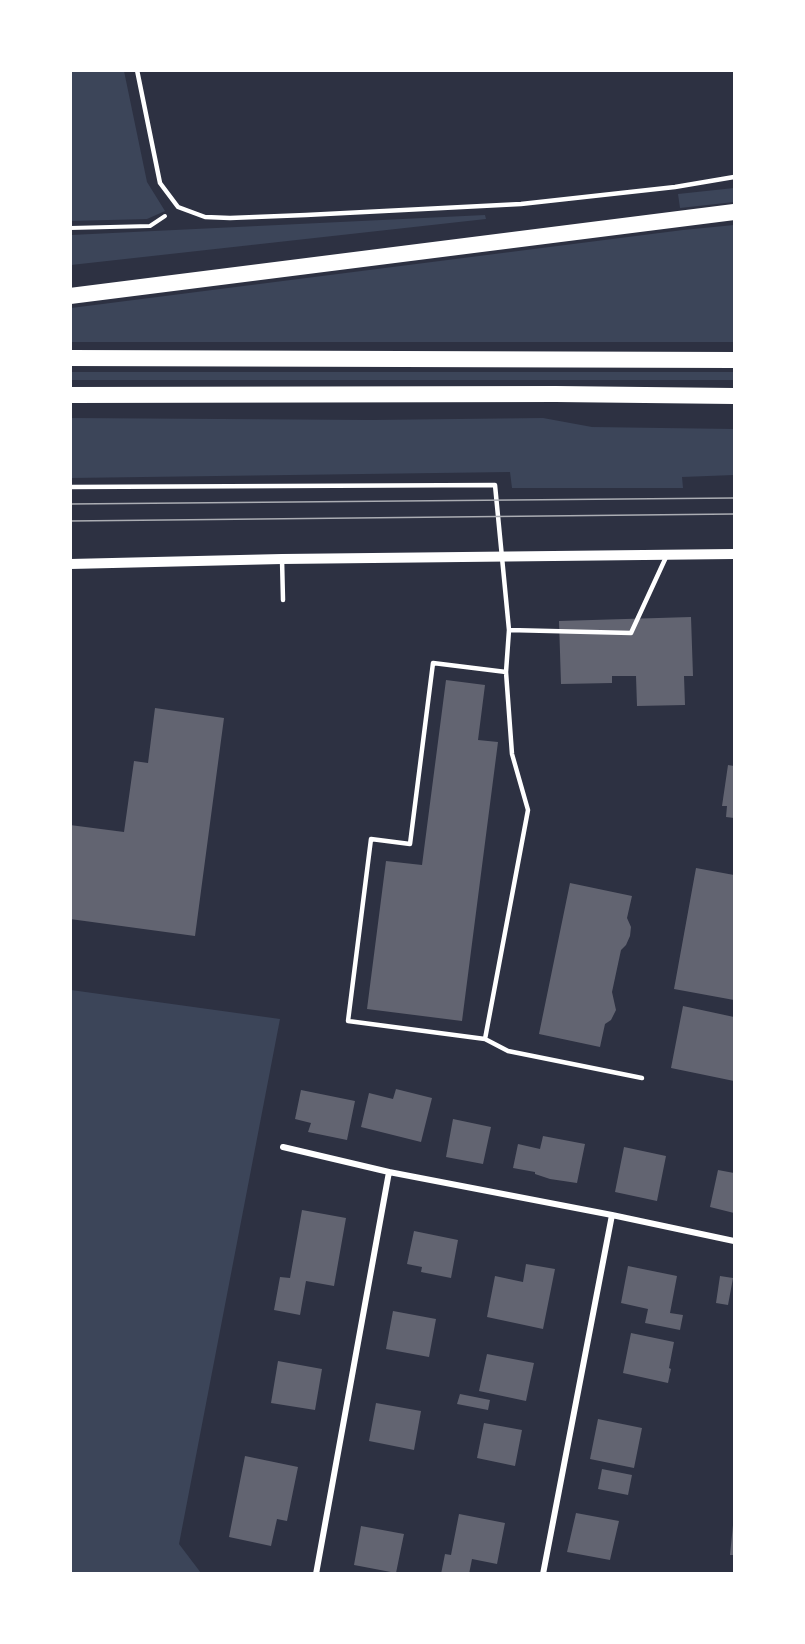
<!DOCTYPE html>
<html>
<head>
<meta charset="utf-8">
<style>
	body { margin:0 }
	#map { position:relative; width:805px; height:1644px; overflow:hidden; background:#2d3142; font-family:"Source Sans 3",sans-serif }
	canvas { display:block }
	.frame { position:absolute; inset:0; border:72px solid #fff; pointer-events:none }
</style>
</head>
<body>
<div id="map">
<canvas width="805" height="1644"></canvas>
<div class="frame"></div>
</div>
<script>
const context = document.querySelector('canvas').getContext('2d');
context.lineJoin = 'round';
function fill(path, color) { context.fillStyle = color; context.fill(path, 'evenodd'); }
const toPath = rows => new Path2D(rows.map(r => 'M' + r).join(''));
function stroke(path, color, width, dash) { context.strokeStyle = color; context.lineWidth = width; context.lineCap = dash ? 'butt' : 'round'; context.setLineDash(dash || []); context.stroke(path); }
fill(toPath([
	[70,71,124,71,147,182,165,211,147,219,71,221],
	[734,188,734,202,680,208,678,194],
	[485,215,486,219,71,265,71,235],
	[734,225,734,342,71,342,71,308,683,230],
	[71,372,734,372,734,380,71,380],
	[71,418,371,420,543,418,592,427,734,429,734,475,682,477,683,488,512,488,510,472,71,478],
	[71,990,280,1019,179,1544,201,1573,71,1573]
]), '#3c4559');
fill(toPath([
	[691,617,693,676,684,676,685,705,637,706,636,676,612,676,612,683,561,684,559,621],
	[446,680,485,685,478,740,498,742,462,1021,367,1009,386,861,422,865],
	[155,708,224,718,195,936,70,919,70,825,124,832,134,761,148,763],
	[728,765,734,766,734,818,726,817,727,806,722,806],
	[696,868,734,875,734,1000,674,989],
	[570,883,632,896,627,918,631,927,630,936,626,945,621,950,612,992,616,1010,611,1020,605,1024,600,1047,539,1034],
	[683,1006,734,1017,734,1081,671,1068],
	[396,1089,432,1098,421,1142,361,1127,369,1093,393,1099],
	[301,1090,355,1101,347,1140,308,1132,311,1123,295,1119],
	[453,1119,491,1127,483,1164,446,1157],
	[543,1136,585,1144,577,1183,550,1179,535,1174,535,1172,513,1168,518,1144,540,1149],
	[624,1147,666,1156,657,1201,615,1192],
	[718,1170,734,1173,734,1213,710,1207],
	[302,1210,346,1218,334,1286,306,1281,300,1315,274,1310,280,1277,290,1278],
	[414,1231,458,1240,451,1278,421,1272,422,1267,407,1264],
	[526,1264,555,1269,543,1329,487,1317,495,1276,523,1282],
	[628,1266,677,1276,670,1313,683,1315,680,1330,645,1323,648,1309,621,1303],
	[720,1276,733,1278,728,1305,716,1303],
	[393,1311,436,1319,429,1357,386,1349],
	[631,1333,674,1342,669,1368,671,1369,668,1383,623,1373],
	[487,1354,534,1363,526,1401,479,1391],
	[278,1361,322,1369,315,1410,271,1403],
	[460,1394,490,1400,488,1410,457,1404],
	[376,1403,421,1411,414,1450,369,1441],
	[598,1419,642,1428,634,1468,590,1459],
	[484,1423,522,1430,515,1466,477,1458],
	[245,1456,298,1467,287,1521,277,1519,271,1546,229,1537],
	[602,1469,632,1475,628,1495,598,1489],
	[576,1513,619,1521,610,1560,567,1552],
	[459,1514,505,1523,497,1564,472,1559,469,1574,441,1574,445,1554,451,1555],
	[733,1525,734,1525,734,1555,730,1555],
	[361,1526,404,1534,396,1573,354,1565]
]), '#626471');
stroke(toPath([
	[70,228,150,226,165,216]
]), '#fff', 4);
stroke(toPath([
	[137,70,160,183,178,207,205,217,230,218,306,215,521,204,675,187,734,177],
	[70,487,495,485,509,630,631,633,667,555],
	[282,559,283,600],
	[509,630,506,672,512,754,528,810,485,1039,508,1051,642,1078],
	[485,1039,348,1021,371,839,410,844,433,663,506,672]
]), '#fff', 4.5);
stroke(toPath([
	[283,1147,389,1172],
	[316,1574,389,1172,612,1215],
	[543,1574,612,1215,734,1241]
]), '#fff', 6);
stroke(toPath([
	[70,564,282,559,734,554]
]), '#fff', 10);
stroke(toPath([
	[70,296,734,212],
	[70,358,734,360],
	[70,395,556,394,734,396]
]), '#fff', 16);
stroke(toPath([
	[70,504,734,498],
	[70,521,734,514]
]), '#abadb3', 1.5);
</script>
</body>
</html>
